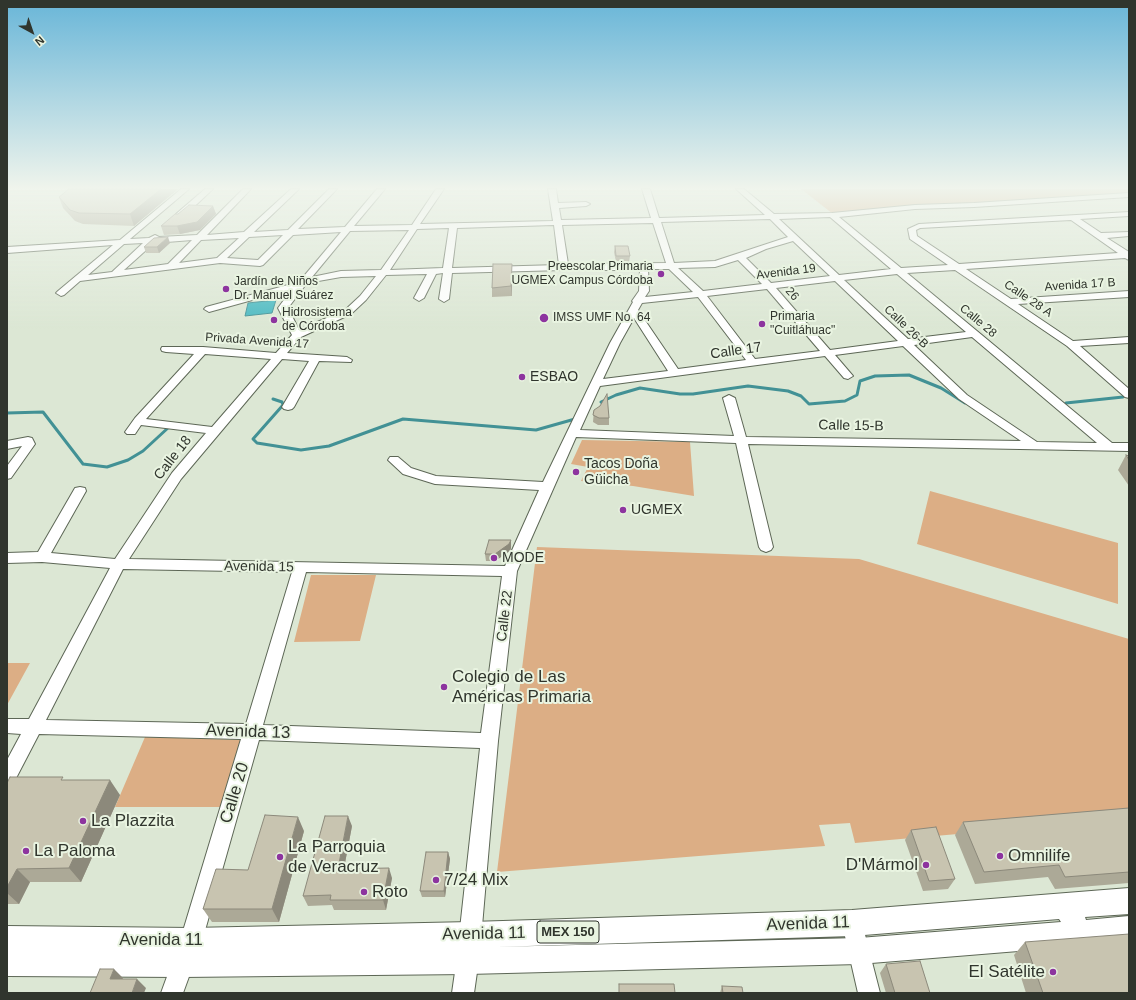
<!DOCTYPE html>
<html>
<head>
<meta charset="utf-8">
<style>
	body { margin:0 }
	#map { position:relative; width:1136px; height:1000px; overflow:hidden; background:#dce7d4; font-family:Arial,sans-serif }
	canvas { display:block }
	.frame { position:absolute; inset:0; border:8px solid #30352d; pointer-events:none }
	.north { position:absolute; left:12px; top:12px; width:40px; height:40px; -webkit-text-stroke:3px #e9f4e1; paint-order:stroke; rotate:140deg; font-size:11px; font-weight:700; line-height:16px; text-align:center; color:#30352d }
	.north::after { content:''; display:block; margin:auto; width:14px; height:18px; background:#30352d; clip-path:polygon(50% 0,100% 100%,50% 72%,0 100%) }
</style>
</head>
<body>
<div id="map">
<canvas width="1136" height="1000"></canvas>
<div class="frame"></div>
<div class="north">N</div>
</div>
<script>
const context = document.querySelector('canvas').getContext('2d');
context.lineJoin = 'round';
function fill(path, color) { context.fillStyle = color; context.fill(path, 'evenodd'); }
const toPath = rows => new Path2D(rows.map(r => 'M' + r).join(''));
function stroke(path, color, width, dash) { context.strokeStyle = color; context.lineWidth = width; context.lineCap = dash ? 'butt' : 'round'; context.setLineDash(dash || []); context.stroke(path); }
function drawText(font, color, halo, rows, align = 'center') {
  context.font = font + ' Arial,sans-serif'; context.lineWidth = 4; context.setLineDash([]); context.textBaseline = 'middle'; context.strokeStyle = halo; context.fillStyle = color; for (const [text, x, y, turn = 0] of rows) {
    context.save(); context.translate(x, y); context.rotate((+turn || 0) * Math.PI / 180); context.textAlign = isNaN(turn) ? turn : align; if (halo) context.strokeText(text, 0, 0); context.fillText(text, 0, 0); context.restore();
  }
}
fill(toPath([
	[801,189,1129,189,1129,194,967,204,903,206,833,214],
	[582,440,690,442,694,496,633,486,581,481,588,467,571,464],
	[930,491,1118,543,1118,604,917,544],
	[537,547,859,559,1129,639,1129,819,855,843,850,823,819,825,825,846,497,872],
	[311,575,376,575,360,641,294,642],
	[7,663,30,663,7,705],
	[145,737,242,740,221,807,115,807]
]), '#dcae85');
const water = toPath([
	[276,300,272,313,245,316,248,303,276,300]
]);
fill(water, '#4ab9c1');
stroke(water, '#429195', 1);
stroke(toPath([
	[273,399,282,402,283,405,253,439,257,443,301,450,329,446,403,419,536,430,575,419],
	[601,402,616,395,640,388,680,394,693,394,748,386,788,391,801,396,809,404,845,401,857,395,860,381,875,376,909,375,941,388,965,403],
	[1066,403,1123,397],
	[7,413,43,412,83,464,107,467,128,460,143,451,169,427]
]), '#429195', 3);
const minor = toPath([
	[181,189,189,189,130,239,149,238,155,235,159,237,197,235,243,189,251,189,207,235,244,232,291,189,299,189,254,232,288,230,329,189,337,189,298,229,345,227,377,189,385,189,354,226,412,225,436,189,444,189,420,224,553,221,548,189,556,189,558,203,586,202,590,204,586,206,559,208,561,220,651,218,642,189,650,189,659,218,765,215,736,189,744,189,774,214,832,213,915,205,974,203,1129,193,1129,197,974,207,915,209,839,217,901,268,948,265,910,239,908,229,919,224,1129,212,1129,216,1080,219,1101,233,1129,232,1129,236,1107,238,1129,252,1129,260,1125,258,966,269,1011,299,1129,291,1129,297,1018,304,1073,341,1129,337,1129,343,1080,346,1129,389,1129,398,1125,397,1067,346,955,270,907,273,1112,443,1129,443,1129,451,748,444,773,547,771,550,766,552,761,550,759,547,736,443,576,437,517,571,498,741,481,938,477,945,470,948,476,950,479,958,474,993,452,993,457,958,460,950,468,947,463,945,459,938,480,748,259,740,202,941,183,993,161,993,180,941,241,739,39,734,13,784,7,786,7,760,21,734,7,733,7,719,29,719,110,568,42,562,7,563,7,553,38,552,75,488,80,487,85,488,86,491,51,553,115,559,172,473,206,433,141,425,135,434,127,434,125,432,135,418,194,354,166,352,162,351,161,349,162,347,203,347,276,353,292,335,278,308,292,289,209,312,204,309,206,307,299,282,341,232,293,235,263,265,260,266,220,263,80,281,64,295,61,296,56,293,58,291,113,245,7,253,7,247,120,240,181,189],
	[830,217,891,269,839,275,779,219,830,217],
	[770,219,788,237,715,261,674,263,661,222,770,219],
	[1071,220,1118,253,959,264,917,236,916,230,920,228,1071,220],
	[653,223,666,263,568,264,562,225,653,223],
	[554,225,559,265,452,268,457,228,554,225],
	[449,228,443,268,390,270,417,229,449,228],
	[409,230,381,270,341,271,312,277,350,231,409,230],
	[283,235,258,260,227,258,249,237,283,235],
	[239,238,217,258,179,263,201,240,239,238],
	[192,240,168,264,124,270,154,243,192,240],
	[793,241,830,276,771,283,746,258,766,249,793,241],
	[143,243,112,272,88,275,124,244,143,243],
	[738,260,762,284,703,291,678,268,715,267,738,260],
	[648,269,669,269,693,292,645,297,649,291,648,269],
	[564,270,640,270,639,291,632,301,633,302,610,343,543,482,436,476,411,468,398,457,390,457,388,460,403,474,435,484,539,490,505,566,129,559,181,479,282,359,309,361,282,407,284,409,288,410,292,409,294,407,319,361,351,362,352,360,347,357,287,353,301,337,351,314,366,300,386,275,427,274,414,298,419,301,424,298,436,274,443,273,439,299,444,302,449,299,452,273,564,270],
	[897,274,966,332,908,339,844,280,897,274],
	[376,276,360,296,345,310,299,330,288,308,307,283,341,277,376,276],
	[835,281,898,341,830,350,776,288,835,281],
	[767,289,820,351,755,359,707,296,767,289],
	[698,297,746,360,678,369,638,310,642,303,698,297],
	[634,318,668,371,603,379,620,343,634,318],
	[972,337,1097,443,1037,442,967,395,914,345,972,337],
	[903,346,959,399,1021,441,746,437,735,398,729,395,723,398,734,436,580,430,600,386,825,356,844,378,848,379,853,376,835,355,903,346],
	[205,354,271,359,212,427,146,419,205,354],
	[123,569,292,572,246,724,46,720,123,569],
	[306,572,502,576,481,733,263,725,306,572],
	[205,189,213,189,182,218,176,218,176,214,205,189],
	[28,437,32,438,35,444,11,478,7,479,7,466,22,446,7,449,7,441,28,437],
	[852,913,859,916,862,923,880,993,858,993,842,923,845,916,852,913]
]);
const major = toPath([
	[1129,888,1129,914,1085,917,1086,920,1129,916,1129,942,859,964,468,974,182,977,7,976,7,926,191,928,471,922,852,910,1129,888],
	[1059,919,1061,922,859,938,495,947,852,936,1059,919]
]);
stroke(minor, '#5d6756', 2);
stroke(major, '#5d6756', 2);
fill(minor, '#fff');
fill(major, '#fff');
fill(toPath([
	[67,189,178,189,134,226,83,224,75,221,63,208,59,197,69,189],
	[213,206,216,214,200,230,180,234,164,235,161,226,178,214],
	[170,243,159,253,146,253,144,247],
	[615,246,630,256,629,262,616,262,614,252],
	[512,264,512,296,492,297,492,288],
	[594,410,609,418,609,425,598,425,593,422],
	[1126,455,1129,456,1129,486,1118,470],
	[511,540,511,548,510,551,495,561,486,561,485,554],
	[65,780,120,795,81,882,30,882,19,904,7,904,7,783],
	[1129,808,1129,883,1055,889,1048,877,975,884,955,835,963,822],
	[352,826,344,868,392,878,386,910,334,910,332,905,308,906,303,896],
	[911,830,955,879,948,889,923,891,905,840],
	[304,831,279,922,212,922,203,909],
	[448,852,450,859,445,897,422,897,420,891],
	[1025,942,1129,993,1026,993,1014,955],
	[886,964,930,993,886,993,880,973],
	[722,986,743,993,720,993]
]), '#aca997');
fill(toPath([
	[161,189,178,189,134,226,130,214],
	[213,206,216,214,200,230,180,234,177,226],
	[168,237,170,243,159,253,157,247],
	[512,264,512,296,511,286],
	[511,540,511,548,510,551,495,561,495,554],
	[110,780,120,795,81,882,69,868],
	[348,816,352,826,342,879,338,869],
	[298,817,304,831,279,922,272,909],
	[448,852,450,859,445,897,444,891],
	[389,868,392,878,386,910,383,900],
	[17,869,30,882,19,904,7,893,7,887],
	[114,969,123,978,119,988,110,979],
	[137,979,146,988,144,993,132,993]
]), '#8c897b');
const building = toPath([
	[69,189,161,189,130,214,79,213,70,210,59,197,69,189],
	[189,205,213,206,197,222,177,226,161,226,175,214,178,214,189,205],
	[168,237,157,247,144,247,154,238,168,237],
	[615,246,628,246,630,256,616,256,615,246],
	[493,264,512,264,511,286,492,288,493,264],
	[607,394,609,418,599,418,593,415,594,410,600,406,607,394],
	[1126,455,1129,456,1129,460,1126,455],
	[489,540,511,540,509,544,495,554,485,554,489,540],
	[10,777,63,777,61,780,110,780,69,868,17,869,7,887,7,783,10,777],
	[1129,808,1129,872,1065,877,1059,865,984,872,963,822,1129,808],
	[265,815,298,817,272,909,203,909,216,869,248,870,265,815],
	[325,816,348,816,338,869,389,868,383,900,330,900,331,895,303,896,325,816],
	[936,827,955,879,929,881,911,830,936,827],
	[426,852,448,852,444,891,420,891,426,852],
	[1129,934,1129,993,1043,993,1025,942,1129,934],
	[920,961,930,993,895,993,886,964,920,961],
	[100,969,114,969,110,979,137,979,132,993,90,993,100,969],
	[619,984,674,984,675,993,619,993,619,984],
	[722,986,742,987,743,993,723,993,722,986]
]);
fill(building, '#c8c4b0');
stroke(building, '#8c897b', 1);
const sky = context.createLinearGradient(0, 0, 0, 329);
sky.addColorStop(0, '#69b6d8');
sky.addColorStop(0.57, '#eff4ec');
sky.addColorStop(1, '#eff4ec00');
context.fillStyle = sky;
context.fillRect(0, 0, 1136, 329);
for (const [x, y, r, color] of [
	[661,274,4,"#8d349f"],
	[226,289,4,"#8d349f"],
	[544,318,5,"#8d349f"],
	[274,320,4,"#8d349f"],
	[762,324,4,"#8d349f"],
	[522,377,4,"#8d349f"],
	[576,472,4,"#8d349f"],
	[623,510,4,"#8d349f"],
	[494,558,4,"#8d349f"],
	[444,687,4,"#8d349f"],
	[83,821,4,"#8d349f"],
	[26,851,4,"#8d349f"],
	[1000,856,4,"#8d349f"],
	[280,857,4,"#8d349f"],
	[926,865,4,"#8d349f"],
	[436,880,4,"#8d349f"],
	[364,892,4,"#8d349f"],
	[1053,972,4,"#8d349f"]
]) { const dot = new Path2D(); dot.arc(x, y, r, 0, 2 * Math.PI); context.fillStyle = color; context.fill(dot); stroke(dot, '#e9f4e1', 1.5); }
drawText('12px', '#30352d', '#e9f4e1', [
	["Preescolar Primaria",653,267,"right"],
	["UGMEX Campus Córdoba",653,281,"right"],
	["Jardín de Niños",234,282],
	["Dr. Manuel Suárez",234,296],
	["Hidrosistema",282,313],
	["de Córdoba",282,327],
	["Primaria",770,317],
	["\"Cuitláhuac\"",770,331],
	["IMSS UMF No. 64",553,318]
], 'left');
drawText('12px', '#30352d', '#e9f4e1', [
	["Avenida 19",786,272,-7],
	["Avenida 17 B",1080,285,-4],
	["26",792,294,49],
	["Calle 28 A",1028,299,34],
	["Calle 28",978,321,40],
	["Calle 26-B",906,327,44],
	["Privada Avenida 17",257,341,4]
]);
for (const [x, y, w] of [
	[568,932,62]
]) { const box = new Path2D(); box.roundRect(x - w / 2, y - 11, w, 22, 3); context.fillStyle = '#e9f4e1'; context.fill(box); stroke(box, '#30352d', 1); }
drawText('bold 13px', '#30352d', null, [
	["MEX 150",568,932]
]);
drawText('14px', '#30352d', '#e9f4e1', [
	["Calle 17",736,351,-8],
	["Calle 15-B",851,426,1],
	["Calle 18",173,458,-52],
	["Avenida 15",259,567,1],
	["Calle 22",505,616,-83]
]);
drawText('14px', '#30352d', '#e9f4e1', [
	["ESBAO",530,377],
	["Tacos Doña",584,464],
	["Güicha",584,480],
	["UGMEX",631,510],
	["MODE",502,558]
], 'left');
drawText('17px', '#30352d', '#e9f4e1', [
	["Colegio de Las",452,677],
	["Américas Primaria",452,697],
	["La Plazzita",91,821],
	["La Parroquia",288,847],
	["de Veracruz",288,867],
	["La Paloma",34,851],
	["Omnilife",1008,856],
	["D'Mármol",918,865,"right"],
	["7/24 Mix",444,880],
	["Roto",372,892],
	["El Satélite",1045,972,"right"]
], 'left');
drawText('17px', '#30352d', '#e9f4e1', [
	["Avenida 13",248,732,2],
	["Calle 20",235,793,-73],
	["Avenida 11",808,924,-2],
	["Avenida 11",484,934,-1],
	["Avenida 11",161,940]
]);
</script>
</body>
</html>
